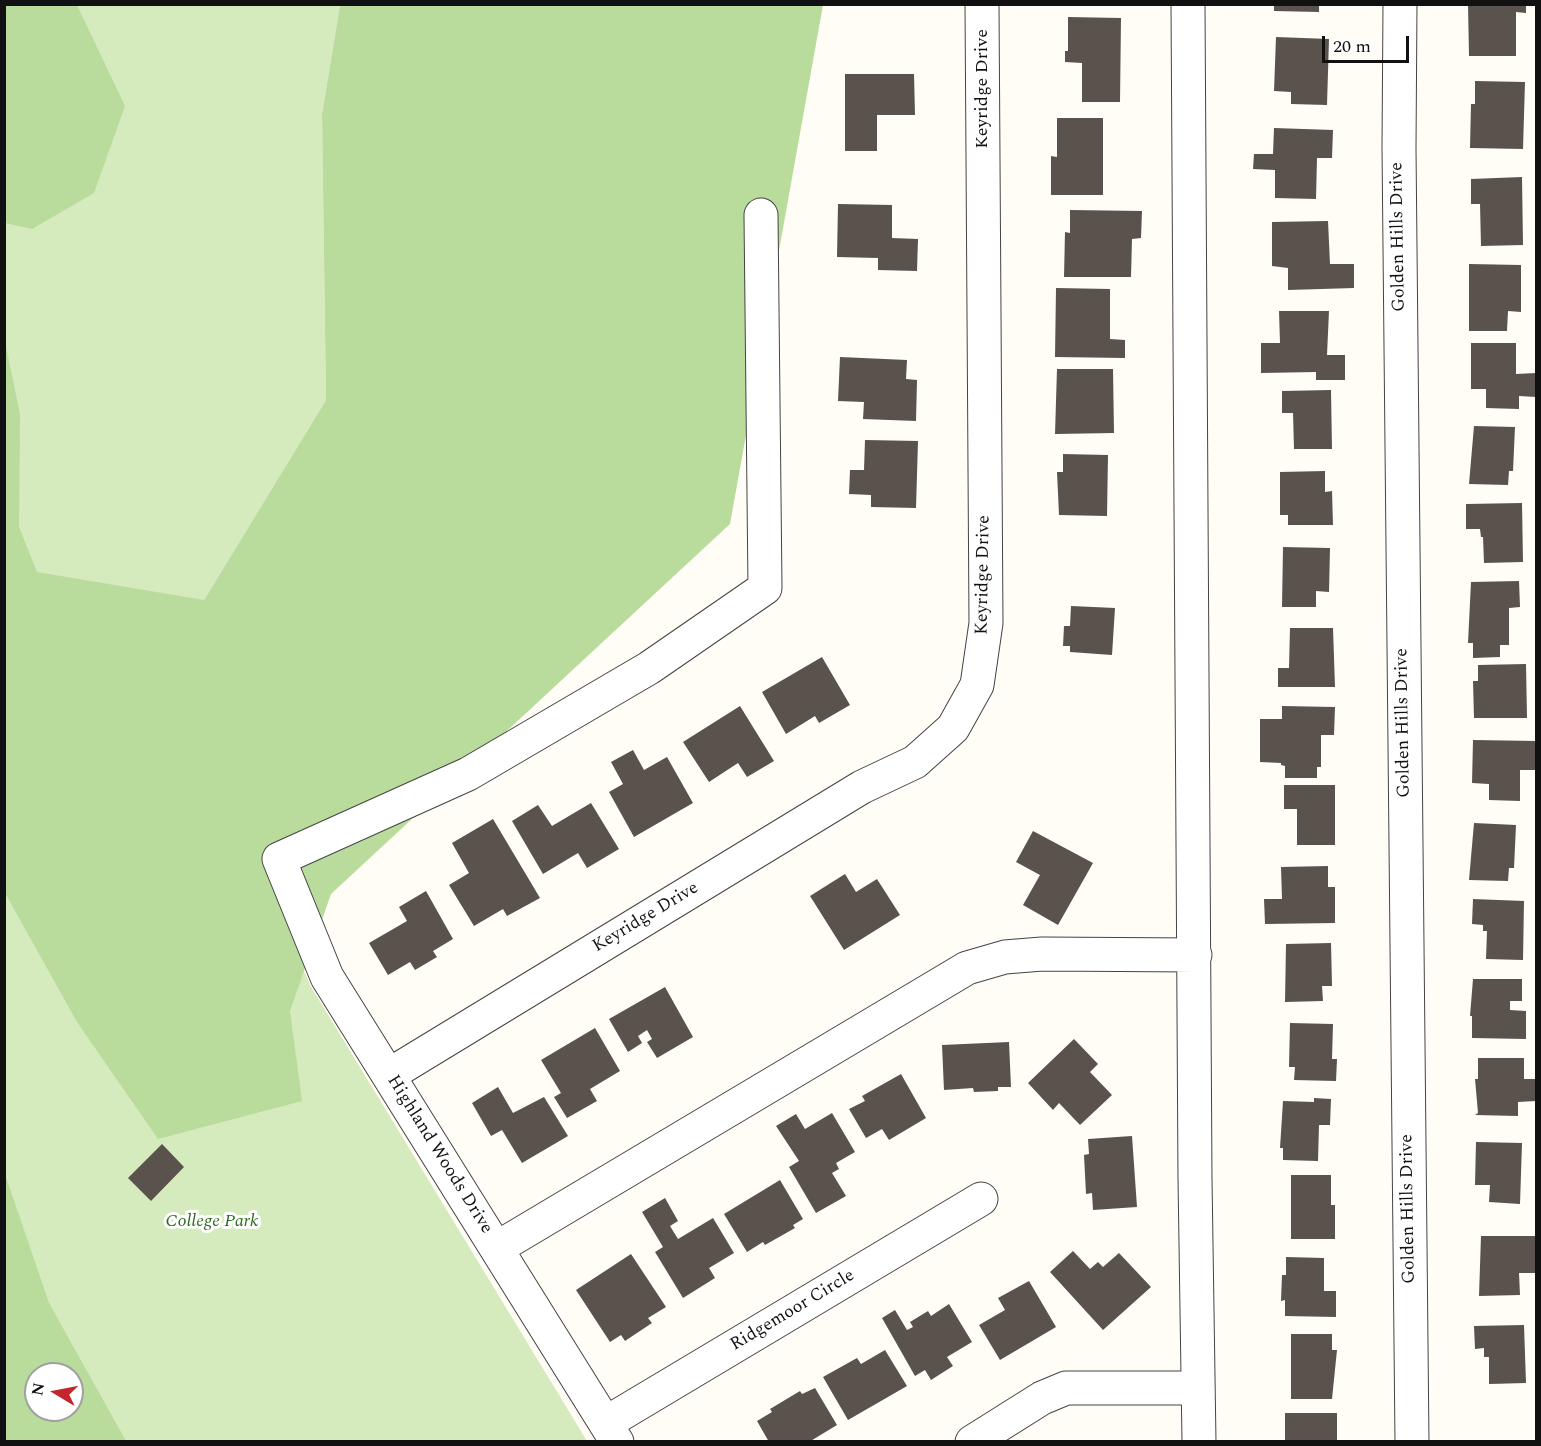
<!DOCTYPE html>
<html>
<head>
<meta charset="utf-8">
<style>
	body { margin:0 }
	#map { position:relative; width:1541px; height:1446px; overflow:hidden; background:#fffdf5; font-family:Spectral,serif }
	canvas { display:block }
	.frame { position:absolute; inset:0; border:6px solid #111; pointer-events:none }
	.north { position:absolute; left:24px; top:1362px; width:60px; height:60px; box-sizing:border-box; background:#fff; border:2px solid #a0a0a0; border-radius:50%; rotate:280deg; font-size:16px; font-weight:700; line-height:24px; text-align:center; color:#111 }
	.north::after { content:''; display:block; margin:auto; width:21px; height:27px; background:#c4262e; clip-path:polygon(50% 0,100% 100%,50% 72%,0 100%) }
	.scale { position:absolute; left:1322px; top:36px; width:87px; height:27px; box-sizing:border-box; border:3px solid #111; border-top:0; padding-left:8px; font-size:18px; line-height:21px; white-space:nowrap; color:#111; -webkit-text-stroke:4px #fff; paint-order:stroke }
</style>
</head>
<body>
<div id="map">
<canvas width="1541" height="1446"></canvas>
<div class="frame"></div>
<div class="north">N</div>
<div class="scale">20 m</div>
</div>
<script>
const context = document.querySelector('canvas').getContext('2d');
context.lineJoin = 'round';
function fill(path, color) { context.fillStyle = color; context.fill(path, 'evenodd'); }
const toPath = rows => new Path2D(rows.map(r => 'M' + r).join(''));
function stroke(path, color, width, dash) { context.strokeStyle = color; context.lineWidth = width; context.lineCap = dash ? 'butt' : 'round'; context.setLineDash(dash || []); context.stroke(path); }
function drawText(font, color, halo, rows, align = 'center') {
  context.font = font + ' Spectral,serif'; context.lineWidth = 6; context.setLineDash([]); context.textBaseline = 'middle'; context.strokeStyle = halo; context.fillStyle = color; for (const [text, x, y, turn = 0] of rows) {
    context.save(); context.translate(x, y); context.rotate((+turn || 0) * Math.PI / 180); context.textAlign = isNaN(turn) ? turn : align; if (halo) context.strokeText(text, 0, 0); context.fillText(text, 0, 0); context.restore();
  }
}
fill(toPath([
	[5,5,340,5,322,114,326,400,204,600,256,858,310,985,587,1441,5,1442],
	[36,1374,72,1374,72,1410,36,1410]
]), '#d5ebbd');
fill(toPath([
	[5,4,77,5,125,106,94,193,32,229,5,223],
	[340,5,823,5,730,524,331,894,290,1011,302,1101,158,1139,77,1022,5,893,4,337,20,414,19,527,37,572,204,600,326,400,322,114],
	[5,1174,49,1303,126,1441,5,1441],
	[36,1374,72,1374,72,1410,36,1410]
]), '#b9dc9c');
fill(toPath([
	[1274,4,1319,4,1319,12,1274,11],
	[1468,4,1526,4,1526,13,1516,12,1516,56,1469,56],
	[1068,17,1121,18,1120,102,1082,102,1082,63,1065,62,1065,51,1068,51],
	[1276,37,1329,39,1327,105,1291,104,1291,92,1274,91],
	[845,74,914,74,915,115,877,115,877,151,845,151],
	[1475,81,1525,82,1523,149,1470,148,1471,104,1475,104],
	[1057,118,1103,118,1103,195,1051,195,1051,156,1057,157],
	[1274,128,1333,130,1332,158,1317,158,1316,199,1275,198,1275,170,1253,169,1254,154,1273,154],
	[1522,177,1523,245,1481,246,1480,204,1471,204,1471,179],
	[838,204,892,205,892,238,918,239,917,271,878,270,878,258,837,257],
	[1070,210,1142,211,1141,238,1132,239,1131,277,1064,277,1065,232,1070,233],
	[1328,221,1330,264,1354,264,1354,288,1288,290,1288,268,1272,266,1272,222],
	[1469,264,1521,265,1521,312,1508,311,1507,331,1469,331],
	[1056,288,1110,289,1110,339,1125,340,1125,358,1055,357],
	[1279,311,1329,311,1327,355,1345,355,1345,380,1316,380,1316,372,1261,373,1261,343,1280,343],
	[1471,343,1516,343,1516,374,1536,373,1536,397,1519,396,1519,409,1486,408,1486,389,1471,389],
	[840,357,907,360,906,379,917,380,916,421,863,419,864,402,838,401],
	[1057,369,1113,369,1114,433,1055,434],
	[1331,390,1332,449,1294,449,1293,413,1282,413,1282,391],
	[1474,426,1515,427,1513,471,1509,471,1508,485,1469,484],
	[865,440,918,441,916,508,871,507,871,495,849,494,850,470,864,470],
	[1063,454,1108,455,1107,516,1059,515,1057,472,1063,472],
	[1325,471,1325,492,1332,491,1333,525,1288,525,1288,515,1280,515,1280,472],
	[1522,503,1523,562,1484,563,1483,537,1481,537,1480,529,1466,529,1466,504],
	[1283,547,1330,548,1329,592,1316,591,1316,607,1282,607],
	[1519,581,1520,607,1509,608,1509,645,1500,645,1500,657,1473,658,1473,643,1468,643,1471,582],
	[1071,606,1115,608,1112,655,1070,652,1070,646,1063,646,1064,626,1070,626],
	[1290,628,1333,628,1335,687,1278,687,1278,668,1289,668],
	[822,657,850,705,819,723,815,716,786,734,762,692],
	[1526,664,1527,718,1474,718,1473,681,1478,681,1478,665],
	[740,706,774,761,747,777,738,763,709,782,683,742],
	[1282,706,1335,707,1334,735,1321,735,1321,767,1317,767,1317,778,1285,778,1285,766,1281,765,1281,763,1260,762,1260,719,1282,719],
	[1473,740,1536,741,1535,770,1520,770,1520,801,1489,800,1489,784,1472,783],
	[633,750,644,770,667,757,693,803,634,837,609,792,623,784,611,762],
	[1284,785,1335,785,1335,845,1297,845,1297,809,1284,809],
	[591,803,619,849,587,868,578,853,543,874,512,821,538,805,552,826],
	[493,819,540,898,507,916,503,909,474,926,449,885,469,873,452,843],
	[1474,823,1516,825,1514,868,1509,868,1508,881,1469,880],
	[1033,831,1093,863,1058,925,1023,905,1040,875,1016,862],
	[1328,866,1328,887,1335,887,1335,923,1265,924,1264,899,1282,899,1281,867],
	[845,874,856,892,877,879,900,915,844,950,810,896],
	[426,891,453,939,433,951,437,957,415,970,410,962,388,975,369,943,407,921,399,907],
	[1473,899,1524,901,1523,960,1486,959,1487,931,1483,931,1483,925,1472,924],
	[1331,943,1332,986,1322,986,1323,1001,1285,1002,1286,944],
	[1473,979,1522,979,1522,1001,1510,1001,1510,1010,1526,1011,1526,1039,1472,1038,1472,1016,1470,1016],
	[665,987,693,1037,657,1058,647,1042,652,1039,647,1030,638,1036,642,1043,628,1052,609,1019],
	[1290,1023,1333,1024,1332,1059,1337,1059,1336,1081,1294,1080,1295,1067,1289,1067],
	[595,1028,620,1071,590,1089,597,1101,567,1118,554,1097,561,1093,541,1060],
	[1074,1039,1098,1064,1090,1072,1112,1095,1080,1125,1059,1103,1053,1110,1028,1083],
	[1009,1042,1011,1087,998,1087,998,1091,974,1092,973,1088,944,1090,942,1045],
	[1478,1058,1524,1058,1524,1079,1536,1079,1536,1101,1518,1102,1518,1116,1475,1115,1478,1113,1475,1079,1478,1079],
	[901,1074,926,1118,889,1140,882,1129,866,1138,849,1109,865,1101,862,1096],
	[498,1087,513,1113,544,1097,568,1136,522,1163,502,1130,491,1136,472,1103],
	[1314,1098,1331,1099,1330,1125,1319,1125,1318,1161,1283,1160,1283,1148,1280,1148,1283,1101,1314,1102],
	[832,1113,855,1152,836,1163,839,1169,832,1173,846,1196,816,1213,789,1167,799,1161,776,1126,796,1114,805,1129],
	[1132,1136,1137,1207,1093,1210,1092,1193,1086,1194,1084,1155,1089,1154,1088,1139],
	[1476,1142,1522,1143,1520,1204,1489,1202,1490,1185,1475,1185],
	[162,1144,184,1167,151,1201,128,1178],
	[1291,1175,1331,1175,1331,1205,1335,1205,1335,1239,1291,1239],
	[780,1180,803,1219,793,1225,795,1228,765,1245,763,1242,747,1252,724,1214],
	[665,1198,678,1221,670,1226,678,1239,713,1218,734,1253,709,1268,715,1278,683,1298,655,1252,663,1247,642,1212],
	[1481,1236,1536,1236,1536,1273,1519,1273,1520,1295,1479,1296],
	[1073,1251,1090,1269,1098,1262,1103,1267,1119,1253,1151,1287,1103,1330,1050,1272],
	[631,1254,666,1307,648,1318,652,1323,625,1341,621,1335,610,1342,576,1290],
	[1286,1257,1324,1258,1324,1291,1336,1291,1336,1317,1285,1316,1285,1300,1281,1301,1282,1275,1286,1275],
	[1029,1281,1056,1327,1000,1360,979,1325,1005,1310,998,1298],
	[949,1304,972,1342,947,1357,953,1366,931,1380,925,1370,915,1376,882,1318,895,1310,907,1330,913,1327,910,1322,928,1311,931,1316],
	[1524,1325,1526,1383,1489,1384,1489,1357,1484,1357,1484,1348,1475,1349,1474,1326],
	[1291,1334,1332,1334,1332,1350,1337,1350,1332,1399,1291,1399],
	[885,1350,907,1386,848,1420,823,1377,857,1358,861,1364],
	[815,1388,837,1425,809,1442,769,1442,757,1421,772,1412,770,1409,800,1391,802,1394],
	[1285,1413,1337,1413,1337,1442,1285,1442]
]), '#5a524d');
const minor = toPath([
	[1188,4,1195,1178,1199,1442],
	[1400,4,1399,148,1412,1442],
	[389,1075,862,787,915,762,953,728,977,685,986,623,982,4],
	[497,1248,967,968,1005,957,1042,954,1195,955],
	[606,1423,981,1199],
	[617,1442,327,977,279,859,468,774,649,668,765,588,761,215],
	[972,1442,1042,1398,1066,1388,1198,1388]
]);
stroke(minor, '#444', 35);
stroke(minor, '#fff', 33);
drawText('18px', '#111', '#fff', [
	["Keyridge Drive",983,89,-90],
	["Golden Hills Drive",1399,237,-91],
	["Keyridge Drive",984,575,-89],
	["Golden Hills Drive",1404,723,-91],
	["Keyridge Drive",646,918,-31],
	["Highland Woods Drive",439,1155,58],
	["Golden Hills Drive",1409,1209,-91],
	["Ridgemoor Circle",793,1311,-31]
]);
drawText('italic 18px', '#2f6b1f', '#fff', [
	["College Park",212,1222]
]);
</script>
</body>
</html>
